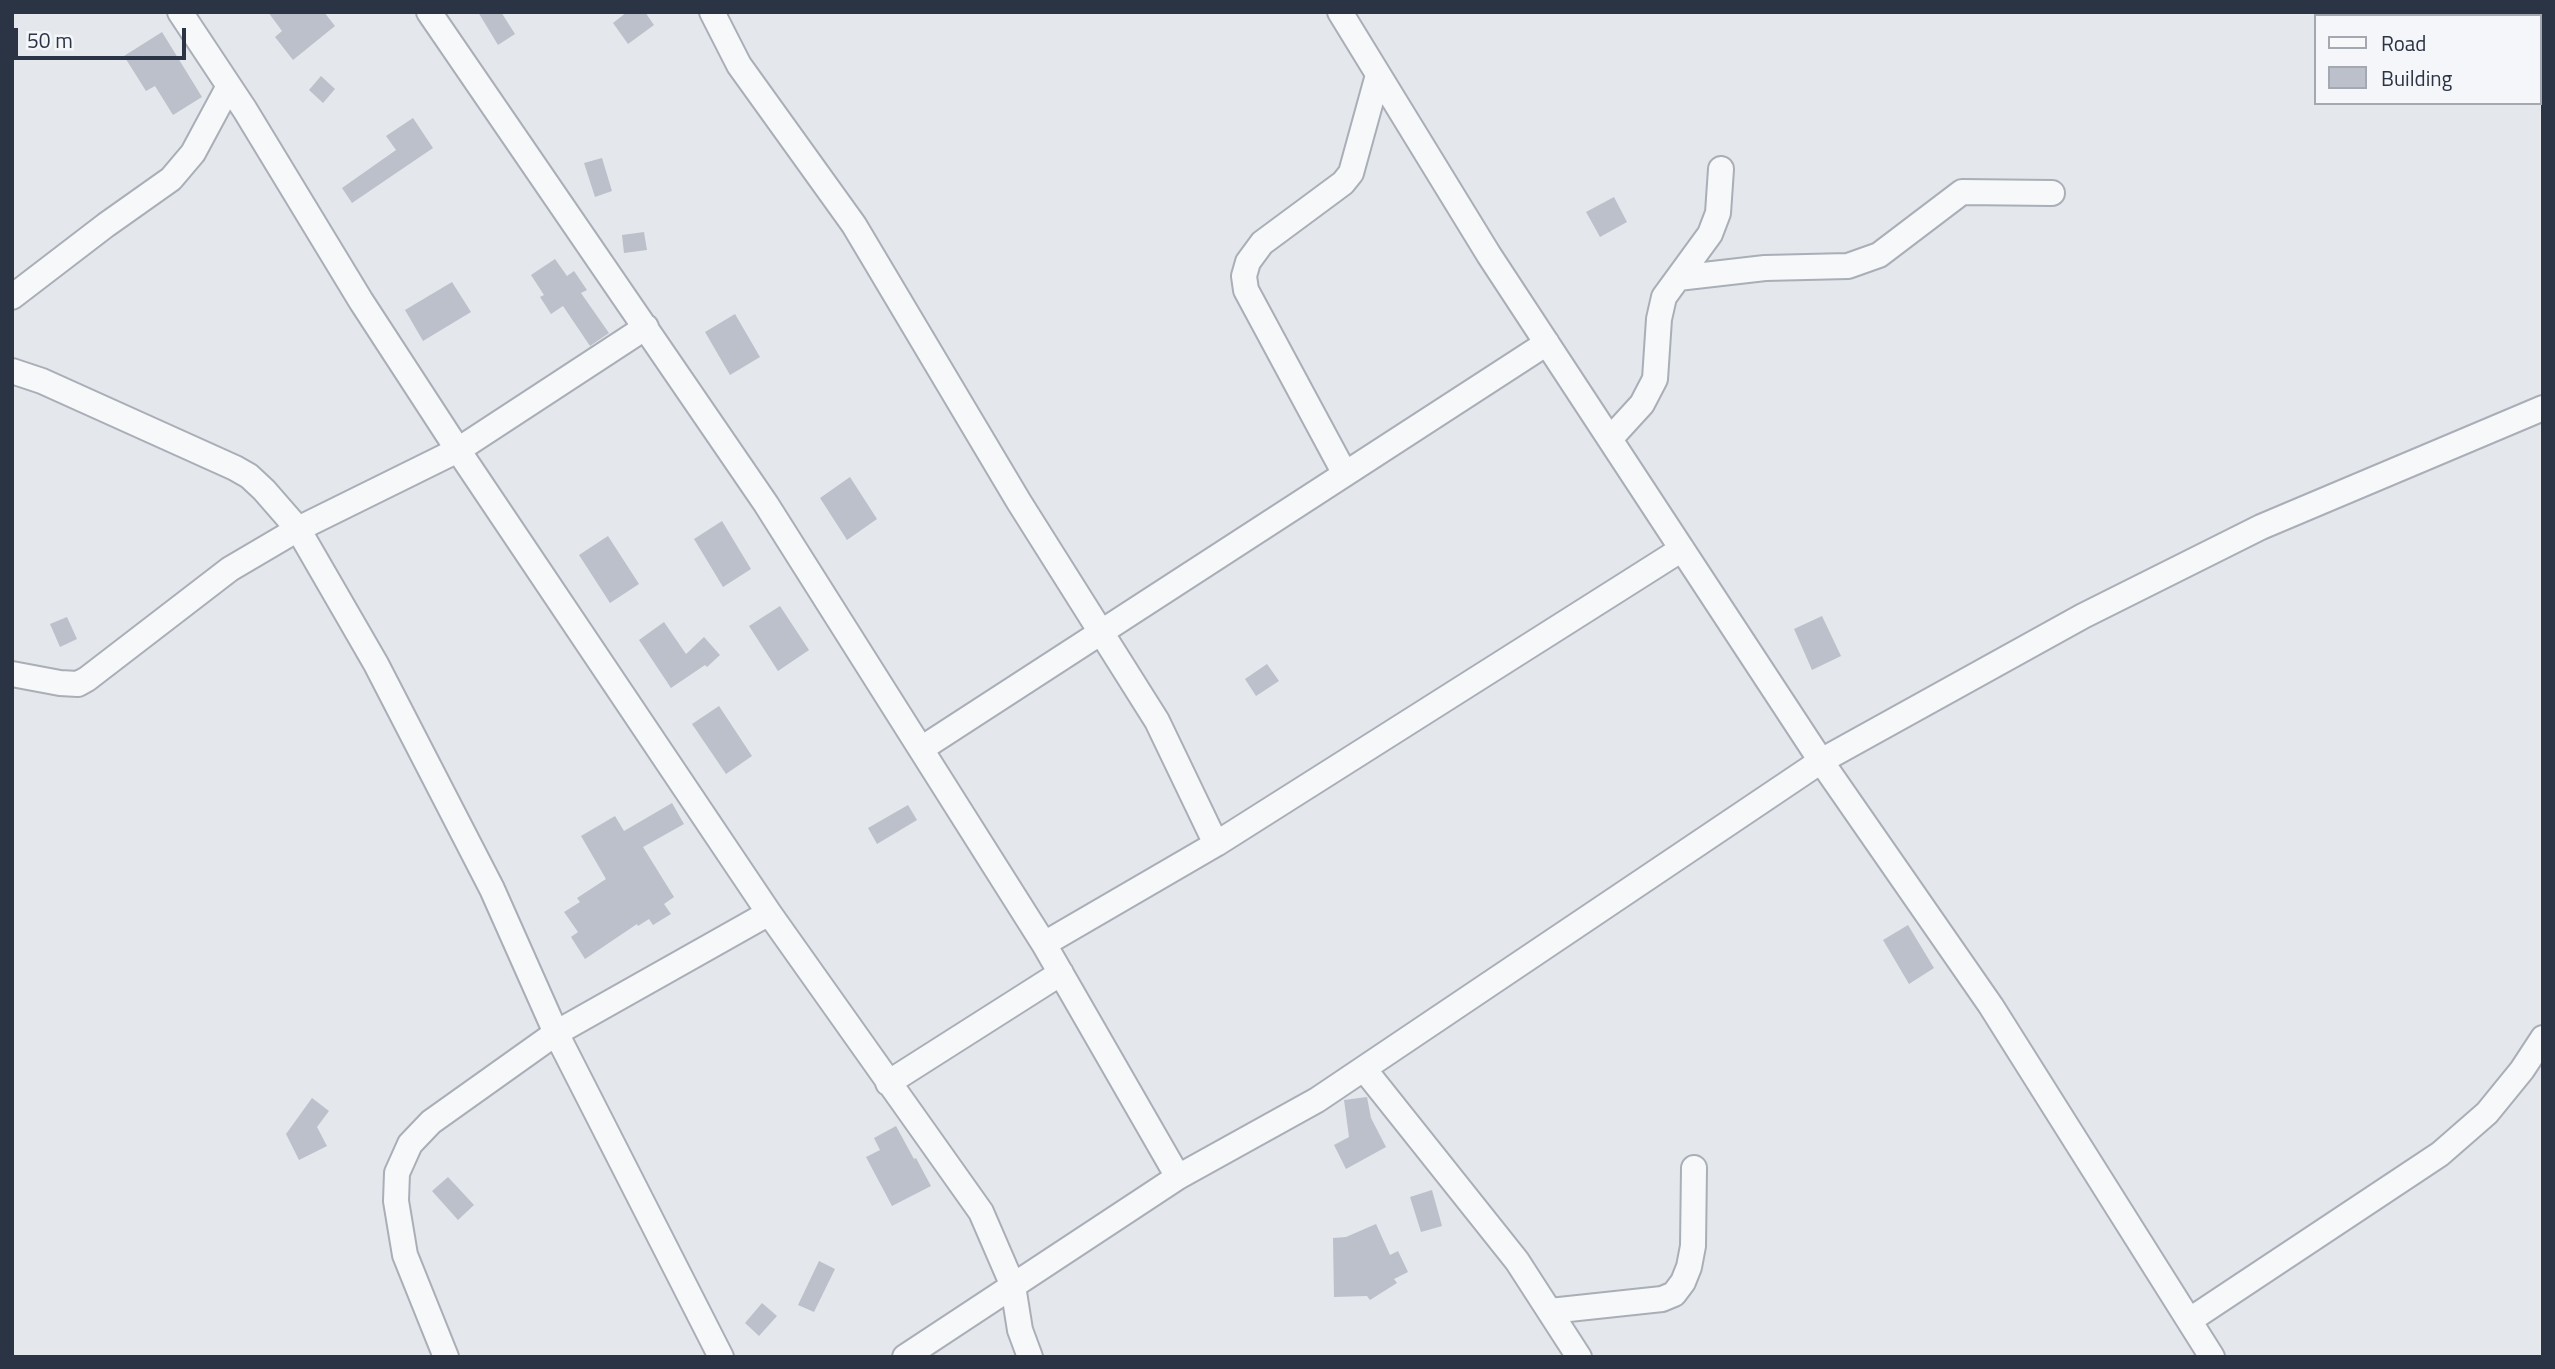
<!DOCTYPE html>
<html>
<head>
<meta charset="utf-8">
<style>
	body { margin:0 }
	#map { position:relative; width:2555px; height:1369px; overflow:hidden; background:#e4e7ec; font-family:"Titillium Web",sans-serif }
	canvas { display:block }
	.frame { position:absolute; inset:0; border:14px solid #2b3445; pointer-events:none }
	.legend { position:absolute; left:2314px; top:14px; width:228px; height:91px; box-sizing:border-box; background:#f4f6f9; border:2px solid #a4a8b1; margin:0; padding:9px 12px; list-style:none; font-size:21px; color:#2b3445 }
	.legend li { display:flex; align-items:center; gap:14px; height:35px }
	.legend b { width:35px; border:2px solid #a4a8b1 }
	.scale { position:absolute; left:14px; top:28px; width:172px; height:32px; box-sizing:border-box; border:4px solid #2b3445; border-top:0; padding-left:9px; font-size:21px; line-height:24px; white-space:nowrap; color:#2b3445; -webkit-text-stroke:5px #f4f6f9; paint-order:stroke }
</style>
</head>
<body>
<div id="map">
<canvas width="2555" height="1369"></canvas>
<div class="frame"></div>
<ul class="legend">
<li><b style="height:9px;background:#f7f8fa"></b>Road</li>
<li><b style="height:19px;background:#bbc0ca"></b>Building</li>
</ul>
<div class="scale">50 m</div>
</div>
<script>
const context = document.querySelector('canvas').getContext('2d');
context.lineJoin = 'round';
function fill(path, color) { context.fillStyle = color; context.fill(path, 'evenodd'); }
const toPath = rows => new Path2D(rows.map(r => 'M' + r).join(''));
function stroke(path, color, width, dash) { context.strokeStyle = color; context.lineWidth = width; context.lineCap = dash ? 'butt' : 'round'; context.setLineDash(dash || []); context.stroke(path); }
fill(toPath([
	[268,12,324,12,335,26,293,60,275,37,282,31],
	[478,12,501,12,515,34,498,45],
	[627,12,645,12,654,25,628,44,613,23],
	[162,32,202,97,173,115,155,86,146,91,124,56],
	[321,76,335,89,323,103,309,90],
	[413,118,433,148,352,203,342,188,396,150,386,136],
	[602,158,612,191,595,197,584,163],
	[1614,197,1627,222,1600,237,1586,212],
	[644,232,647,250,624,253,622,235],
	[555,259,567,276,574,271,587,290,581,293,609,333,590,346,563,306,551,314,540,297,544,295,531,275],
	[452,282,471,312,423,341,405,310],
	[735,314,760,357,730,375,705,332],
	[850,477,877,519,847,540,820,498],
	[722,521,751,569,723,587,694,539],
	[608,536,639,584,610,603,579,555],
	[780,606,809,650,778,671,749,626],
	[1822,616,1841,656,1812,670,1794,629],
	[67,617,77,639,60,647,50,624],
	[664,622,686,654,704,637,720,655,707,667,705,665,671,688,639,640],
	[1267,664,1279,681,1256,696,1245,679],
	[719,706,752,756,726,774,692,724],
	[672,803,684,824,643,847,674,897,664,904,671,914,653,925,649,919,638,926,637,924,585,959,571,937,578,932,564,912,580,902,577,898,606,879,581,836,615,816,624,831],
	[908,805,917,820,877,844,868,828],
	[1908,925,1934,968,1909,984,1883,940],
	[1367,1097,1371,1118,1386,1147,1346,1169,1334,1145,1349,1137,1344,1100],
	[312,1098,329,1111,317,1127,327,1146,299,1160,286,1134],
	[896,1126,914,1159,916,1158,931,1186,892,1206,866,1157,880,1150,874,1138],
	[448,1177,474,1205,458,1220,432,1191],
	[1432,1190,1442,1226,1421,1232,1410,1197],
	[1376,1224,1390,1255,1398,1251,1408,1272,1394,1279,1397,1283,1370,1300,1367,1296,1334,1297,1333,1238,1346,1237],
	[819,1261,835,1269,814,1312,798,1305],
	[762,1303,777,1316,759,1336,745,1323]
]), '#bbc0ca');
const minor = toPath([
	[180,12,245,110,361,301,458,450,769,913,981,1212,1013,1286,1020,1330,1030,1357],
	[429,12,766,504,1044,944,1178,1177],
	[712,12,739,65,854,225,1019,502,1157,721,1216,844],
	[1340,12,1489,255,1821,761,1991,1006,2212,1357],
	[1678,278,1765,268,1848,266,1879,255,1962,192,2052,193],
	[12,297,106,225,171,179,193,153,229,86],
	[12,371,42,381,235,468,249,476,264,490,298,529,376,664,492,889,556,1033,721,1357],
	[1610,439,1642,404,1655,379,1659,319,1664,297,1710,234,1718,213,1721,169],
	[1345,474,1246,290,1244,276,1248,262,1262,243,1343,183,1351,173,1378,75],
	[12,674,60,683,78,684,87,679,230,569,298,529,458,450,646,327],
	[921,749,1547,343],
	[1044,944,1216,844,1682,549],
	[1364,1069,1517,1261,1579,1357],
	[888,1083,1061,973],
	[1550,1311,1662,1299,1674,1294,1683,1282,1689,1267,1693,1246,1694,1168],
	[2190,1320,2440,1154,2487,1113,2522,1070,2543,1038],
	[446,1357,405,1255,396,1201,397,1173,410,1144,431,1122,556,1033,769,913],
	[905,1357,1178,1177,1317,1100,1821,761,2083,616,2261,527,2543,408]
]);
stroke(minor, '#a9aeb7', 28);
stroke(minor, '#f7f8fa', 24);
</script>
</body>
</html>
